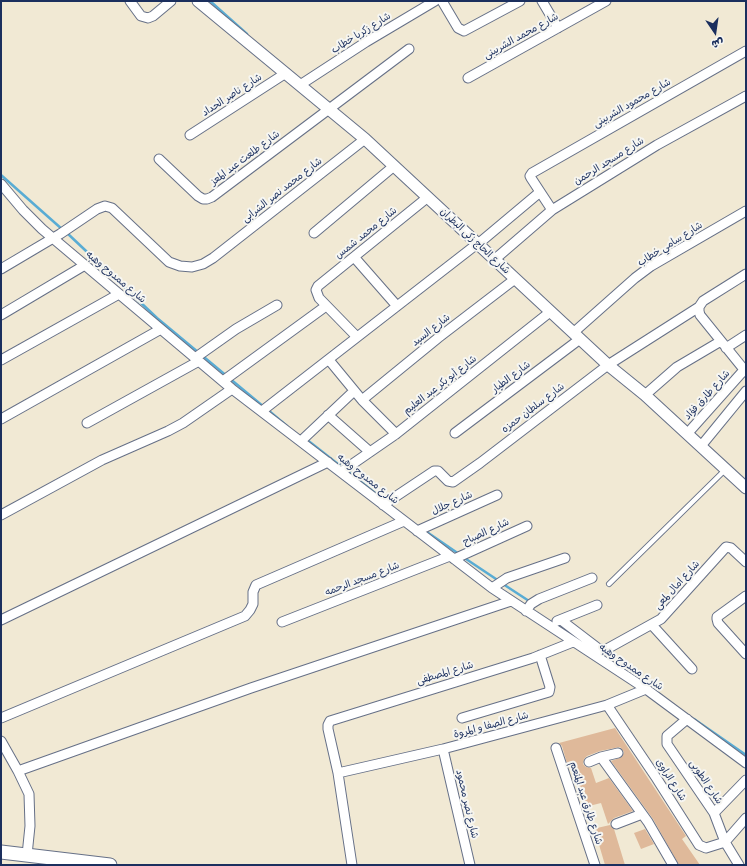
<!DOCTYPE html>
<html>
<head>
<meta charset="utf-8">
<style>
	body { margin:0 }
	#map { position:relative; width:747px; height:866px; overflow:hidden; background:#f1e9d4; font-family:Delius,"Playpen Sans Arabic",sans-serif }
	canvas { display:block }
	.frame { position:absolute; inset:0; border:2px solid #1b2f5e; pointer-events:none }
	.north { position:absolute; left:695px; top:12px; width:40px; height:40px; -webkit-text-stroke:3px #f6f6f2; paint-order:stroke; rotate:167deg; font-size:11px; font-weight:700; line-height:16px; text-align:center; color:#1b2f5e }
	.north::after { content:''; display:block; margin:auto; width:14px; height:18px; background:#1b2f5e; clip-path:polygon(50% 0,100% 100%,50% 72%,0 100%) }
</style>
</head>
<body>
<div id="map">
<canvas width="747" height="866"></canvas>
<div class="frame"></div>
<div class="north">ش</div>
</div>
<script>
const context = document.querySelector('canvas').getContext('2d');
context.lineJoin = 'round';
const toPath = rows => new Path2D(rows.map(r => 'M' + r).join(''));
function stroke(path, color, width, dash) { context.strokeStyle = color; context.lineWidth = width; context.lineCap = dash ? 'butt' : 'round'; context.setLineDash(dash || []); context.stroke(path); }
function fill(path, color) { context.fillStyle = color; context.fill(path, 'evenodd'); }
function drawText(font, color, halo, rows, align = 'center') {
  context.font = font + ' Delius,"Playpen Sans Arabic",sans-serif'; context.lineWidth = 4; context.setLineDash([]); context.textBaseline = 'middle'; context.strokeStyle = halo; context.fillStyle = color; for (const [text, x, y, turn = 0] of rows) {
    context.save(); context.translate(x, y); context.rotate((+turn || 0) * Math.PI / 180); context.textAlign = isNaN(turn) ? turn : align; if (halo) context.strokeText(text, 0, 0); context.fillText(text, 0, 0); context.restore();
  }
}
stroke(toPath([
	[210,1,247,34],
	[1,175,63,230],
	[67,233,157,318,264,407],
	[268,410,287,426],
	[306,439,343,468],
	[347,471,379,496],
	[424,530,459,554],
	[463,557,499,581],
	[503,584,529,601],
	[694,719,746,755]
]), '#59acd4', 2.5);
fill(toPath([
	[615,728,686,836,682,839,700,865,679,865,653,819,611,761,622,757,624,752,620,747,600,751,587,756,584,759,583,764,586,767,591,768,596,783,609,778,633,811,614,818,608,824,601,803,585,807,572,769,568,767,562,746,559,743],
	[610,825,614,829,625,865,605,865,595,831,597,828],
	[645,829,654,844,641,849,634,833]
]), '#dfb99a');
const service = toPath([
	[609,584,726,469]
]);
const minor = toPath([
	[130,1,141,16,148,18,153,16,171,1],
	[442,1,458,28,464,31,520,1],
	[542,1,558,28],
	[468,78,606,1],
	[300,85,366,42,435,1],
	[190,135,286,73],
	[159,159,198,196,203,199,207,199,212,197,409,49],
	[1,184,23,210,42,229,232,389,492,588,646,689,746,763],
	[552,210,531,178,530,176,532,173,746,51],
	[314,233,394,166],
	[478,244,540,192],
	[354,257,397,306],
	[494,260,552,210,657,145,746,96],
	[1,269,60,234,97,209,105,206,112,208,169,262,180,266,192,267,203,264,213,258,365,139],
	[746,274,703,301,699,307,699,311,700,315,746,372],
	[1,315,85,265],
	[573,333,635,278,651,266,746,211],
	[357,337,319,298,316,290,318,286,428,197],
	[726,348,746,335],
	[195,358,236,329,277,305],
	[1,360,119,294],
	[329,360,362,400,396,434],
	[223,381,326,306],
	[645,395,677,367,721,341],
	[362,400,438,338,515,279],
	[262,411,477,244],
	[328,415,370,452],
	[1,419,161,329],
	[87,423,199,361],
	[455,433,580,339],
	[687,434,744,370],
	[301,441,354,391],
	[701,446,746,391],
	[341,472,396,434,550,312],
	[383,505,434,471,438,471,448,481,453,482,480,463,608,365,699,307],
	[1,515,102,460,168,431,183,423,232,389],
	[417,531,497,495],
	[454,559,527,526],
	[492,588,507,578,565,558],
	[746,596,717,617,717,619,718,623,746,654],
	[526,611,531,604,539,599,592,578],
	[1,620,328,462],
	[561,620,599,649,605,650,661,619,726,547,731,548,746,562],
	[557,621,597,605],
	[282,622,450,556],
	[652,625,692,669],
	[607,705,657,779,699,845,706,848,725,842,746,818],
	[1,718,245,616,250,610,253,604,253,592,256,585,404,521],
	[462,718,549,692,550,687,540,655],
	[687,719,667,736,667,744,714,813,725,842,739,865],
	[1,741,18,771,29,794,30,826,27,855],
	[556,748,595,865],
	[443,749,470,865],
	[601,757,648,822,673,865],
	[589,762,601,757,618,753],
	[18,771,251,688,511,601],
	[338,773,443,749,607,705,646,689],
	[714,813,746,780],
	[616,824,642,814],
	[352,865,338,773,328,729,328,725,330,721,533,658,573,642]
]);
const tertiary = toPath([
	[198,1,365,139,608,365,645,395,746,488]
]);
const secondary = toPath([
	[1,852,110,865]
]);
stroke(service, '#667087', 6);
stroke(minor, '#667087', 11);
stroke(tertiary, '#667087', 13);
stroke(secondary, '#667087', 15);
stroke(service, '#fff', 4.5);
stroke(minor, '#fff', 9);
stroke(tertiary, '#fff', 11);
stroke(secondary, '#fff', 13);
drawText('10px', '#1b2f5e', '#f6f6f2', [
	["شارع زكريا خطاب",361,33,-32],
	["شارع محمد الشربينى",521,36,-29],
	["شارع ناصر الحداد",232,95,-33],
	["شارع محمود الشربينى",632,103,-30],
	["شارع طلعت عبد المعز",245,158,-37],
	["شارع مسجد الرحمن",609,161,-32],
	["شارع محمد نصر الشرابى",282,190,-38],
	["شارع محمد شمس",366,233,-39],
	["شارع الحاج زكى البطران",475,241,43],
	["شارع سامي خطاب",670,244,-32],
	["شارع ممدوح وهبه",116,277,40],
	["شارع السيد",431,330,-38],
	["شارع الطيار",511,377,-37],
	["شارع أبو بكر عبد العليم",440,385,-38],
	["شارع طارق فؤاد",707,395,-48],
	["شارع سلطان حمزه",533,408,-37],
	["شارع ممدوح وهبه",368,479,38],
	["شارع جلال",452,503,-24],
	["شارع الصباح",486,532,-25],
	["شارع مسجد الرحمه",362,579,-21],
	["شارع امال لمعى",677,585,-48],
	["شارع ممدوح وهبه",631,667,34],
	["شارع المصطفى",445,673,-17],
	["شارع الصفا و المروة",491,725,-15],
	["شارع الراوى",671,780,57],
	["شارع الطوبى",706,782,56],
	["شارع طارق عبد المنعم",586,803,72],
	["شارع نصر محمود",467,804,77]
]);
</script>
</body>
</html>
